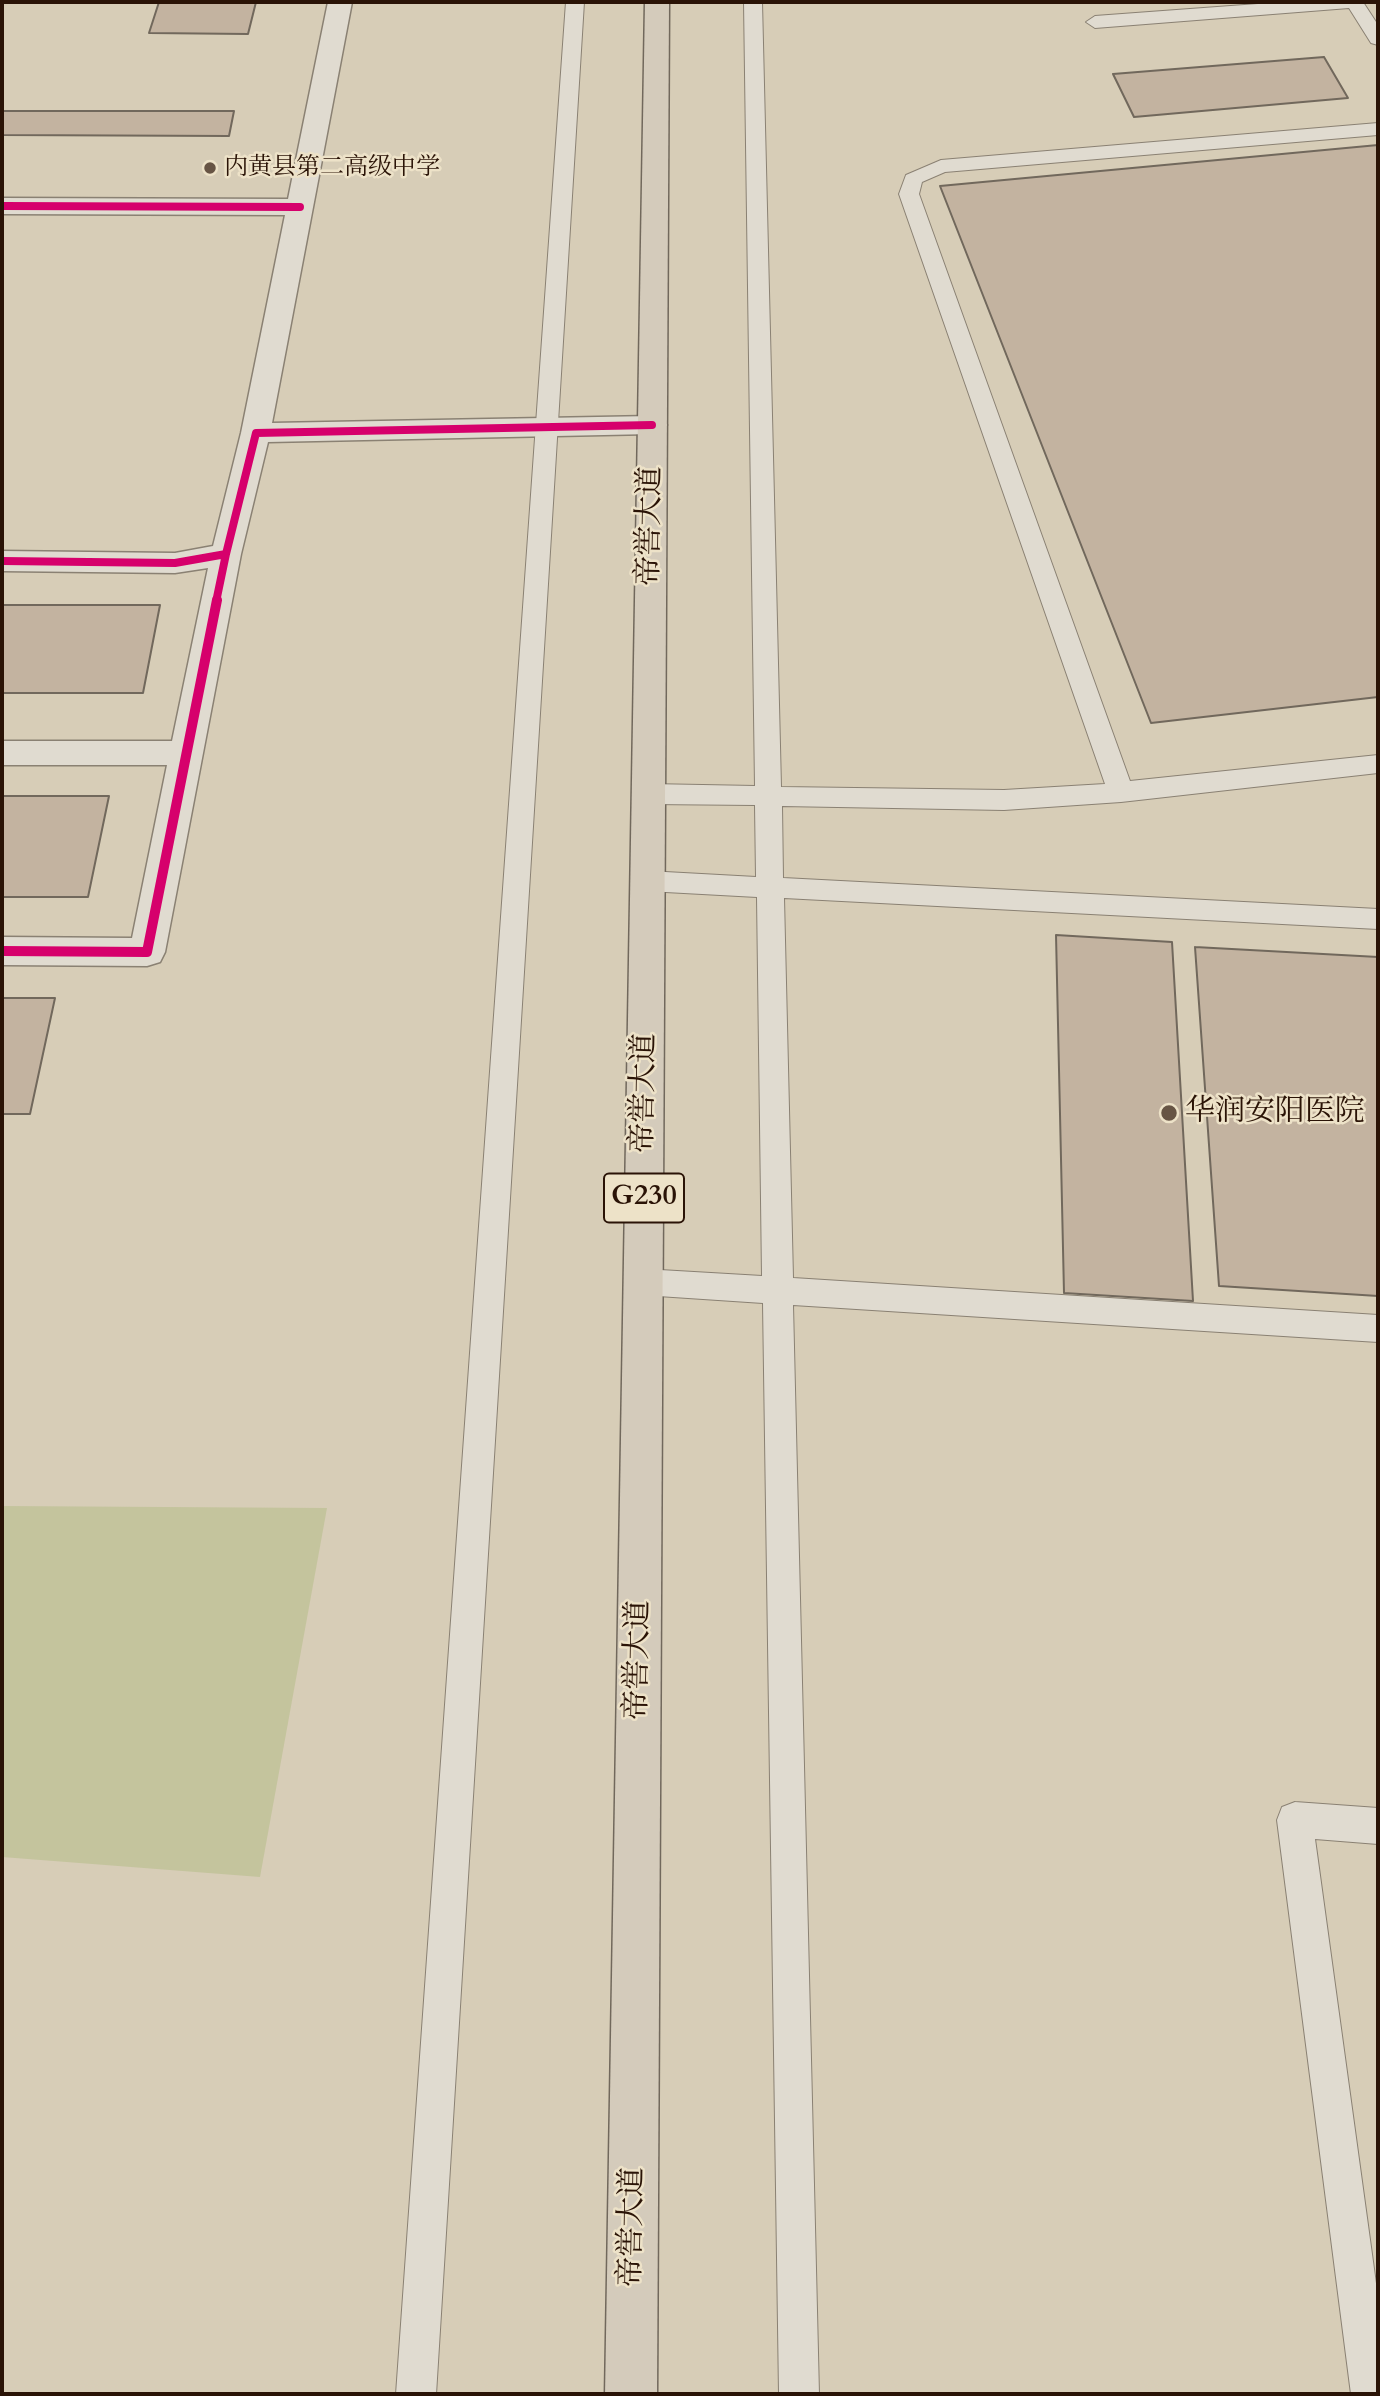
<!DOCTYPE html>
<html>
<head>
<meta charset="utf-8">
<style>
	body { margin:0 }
	#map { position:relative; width:1380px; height:2396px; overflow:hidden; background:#d7cdb7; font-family:Cardo,serif }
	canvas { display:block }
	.frame { position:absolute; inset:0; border:4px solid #2a1306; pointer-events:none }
</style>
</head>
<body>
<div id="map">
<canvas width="1380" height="2396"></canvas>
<div class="frame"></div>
</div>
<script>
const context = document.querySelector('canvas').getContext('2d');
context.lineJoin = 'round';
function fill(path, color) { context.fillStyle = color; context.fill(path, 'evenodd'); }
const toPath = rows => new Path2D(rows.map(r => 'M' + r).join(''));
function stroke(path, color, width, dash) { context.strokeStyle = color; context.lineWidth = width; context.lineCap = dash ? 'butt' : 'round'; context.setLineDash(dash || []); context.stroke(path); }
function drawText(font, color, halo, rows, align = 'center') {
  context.font = font + ' Cardo,"Noto Serif SC",serif'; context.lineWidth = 5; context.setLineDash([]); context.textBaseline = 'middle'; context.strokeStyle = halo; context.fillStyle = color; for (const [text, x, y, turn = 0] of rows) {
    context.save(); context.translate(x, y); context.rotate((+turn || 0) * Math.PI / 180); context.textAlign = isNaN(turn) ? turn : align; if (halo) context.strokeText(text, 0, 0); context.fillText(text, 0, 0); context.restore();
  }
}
fill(toPath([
	[2,1506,327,1508,260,1877,2,1857]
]), '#c4c49d');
const building = toPath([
	[159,2,256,2,248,34,149,33,159,2],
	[1324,57,1348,98,1134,117,1113,74,1324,57],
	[2,111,234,111,229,136,2,135,2,111],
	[1378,145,1378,697,1151,723,940,186,1378,145],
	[2,605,160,605,143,693,2,693,2,605],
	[2,796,109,796,88,897,2,897,2,796],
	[1056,935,1172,942,1193,1301,1064,1293,1056,935],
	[1195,947,1378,957,1378,1296,1219,1286,1195,947],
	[2,998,55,998,30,1114,2,1114,2,998]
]);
fill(building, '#c3b3a0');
stroke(building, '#71685c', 2);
const service = toPath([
	[566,2,584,2,436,2394,396,2394,566,2],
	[744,2,762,2,781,787,1004,790,1105,784,899,194,906,175,941,160,1378,123,1378,135,945,172,922,182,919,194,1130,781,1378,755,1378,773,1121,802,1004,810,782,806,783,878,1378,909,1378,929,784,898,793,1278,1378,1315,1378,1342,793,1305,819,2394,779,2394,763,1303,643,1295,632,1291,628,1282,632,1273,643,1269,762,1276,757,897,647,891,638,888,634,881,638,874,647,871,756,877,755,805,649,804,640,801,636,794,640,787,649,784,755,786,744,2],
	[1285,2,1363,2,1378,25,1378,45,1371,43,1349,8,1095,28,1086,22,1095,16,1285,2],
	[1295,1802,1378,1808,1378,1844,1315,1839,1378,2298,1378,2394,1351,2394,1277,1820,1282,1807,1295,1802]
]);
const minor = toPath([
	[328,2,352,2,272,423,652,416,662,418,667,425,662,432,652,434,268,442,241,554,165,952,160,962,147,966,2,965,2,937,132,938,167,765,2,765,2,741,172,741,208,568,175,573,2,571,2,551,175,553,213,546,241,433,285,215,2,214,2,198,288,199,328,2]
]);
const trunk = toPath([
	[645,2,669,2,657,2394,605,2394,645,2]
]);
stroke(service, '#8a8173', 2);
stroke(minor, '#8a8173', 3);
stroke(trunk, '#71685c', 3);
fill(service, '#e0dbd0');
fill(minor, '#e0dbd0');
fill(trunk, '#d4cbbb');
stroke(toPath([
	[2,206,300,207],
	[2,561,175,563,226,554,256,433,652,425],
	[216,602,226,554]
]), '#d6006c', 8);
stroke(toPath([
	[2,951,147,952,217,600]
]), '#d6006c', 10);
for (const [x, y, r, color] of [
	[210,168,7,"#675444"],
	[1169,1113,9,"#675444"]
]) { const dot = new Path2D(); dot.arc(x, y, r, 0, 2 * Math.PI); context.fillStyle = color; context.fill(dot); stroke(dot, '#ede2c8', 2.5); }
drawText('24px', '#2a1306', '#ede2c8', [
	["内黄县第二高级中学",224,168]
], 'left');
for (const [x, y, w] of [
	[644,1198,80]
]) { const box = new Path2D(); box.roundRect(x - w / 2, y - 24.5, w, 49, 5); context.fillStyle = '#ede2c8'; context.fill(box); stroke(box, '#2a1306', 2); }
drawText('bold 28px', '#2a1306', null, [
	["G230",644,1198]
]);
drawText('30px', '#2a1306', '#ede2c8', [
	["帝喾大道",651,526,-89],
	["帝喾大道",645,1093,-89],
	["帝喾大道",639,1660,-89],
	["帝喾大道",633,2227,-89]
]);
drawText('30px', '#2a1306', '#ede2c8', [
	["华润安阳医院",1185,1113]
], 'left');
</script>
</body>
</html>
